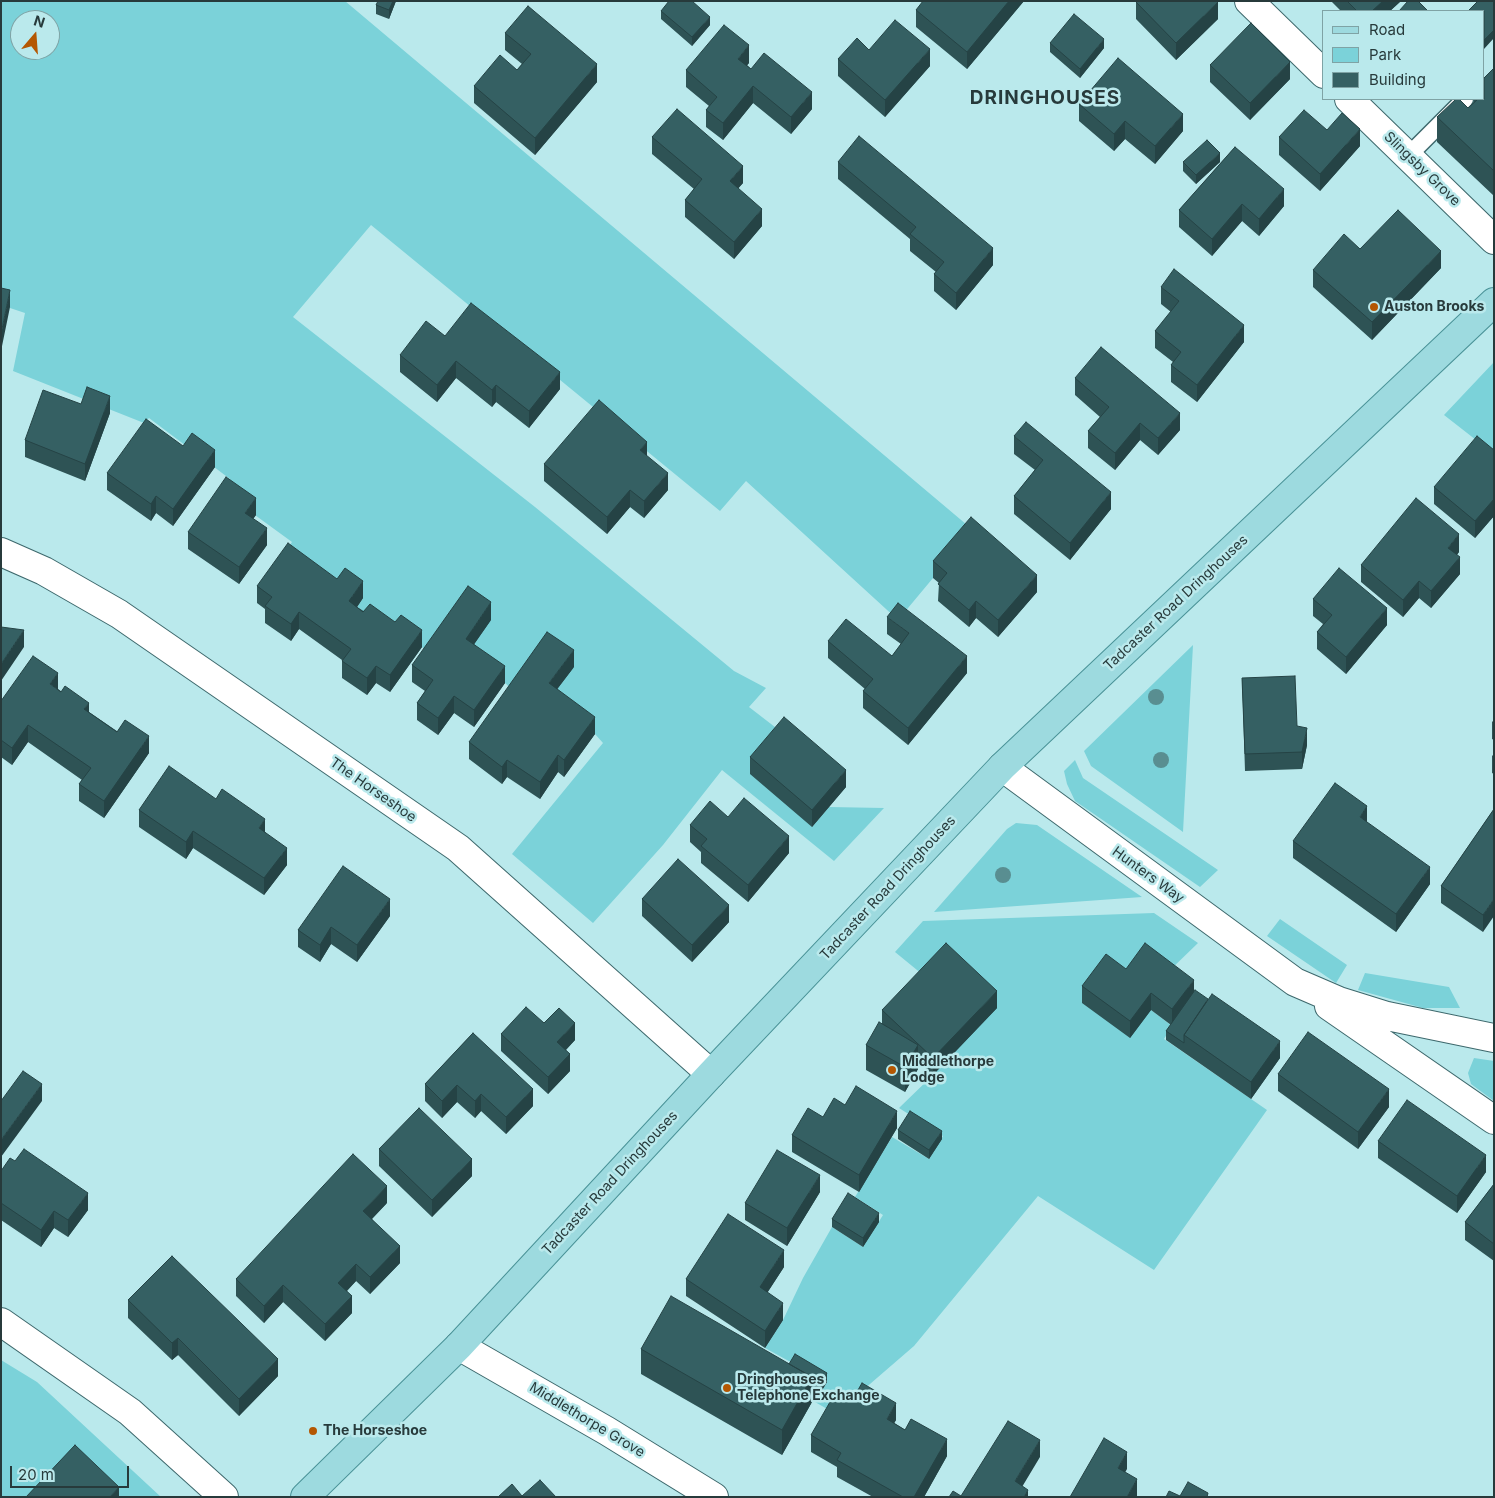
<!DOCTYPE html>
<html>
<head>
<meta charset="utf-8">
<style>
	body { margin:0 }
	#map { position:relative; width:1495px; height:1498px; overflow:hidden; background:#bae9ec; font-family:Inter,sans-serif }
	canvas { display:block }
	.frame { position:absolute; inset:0; border:2px solid #273a3b; pointer-events:none }
	.legend { position:absolute; left:1322px; top:10px; width:162px; height:90px; box-sizing:border-box; background:#bae9ec; border:1px solid #7fa3a5; margin:0; padding:6px 9px; list-style:none; font-size:15px; color:#273a3b }
	.legend li { display:flex; align-items:center; gap:10px; height:25px }
	.legend b { width:25px; border:1px solid #7fa3a5 }
	.north { position:absolute; left:10px; top:10px; width:50px; height:50px; box-sizing:border-box; background:#bae9ec; border:1px solid #7fa3a5; border-radius:50%; rotate:18deg; font-size:14px; font-weight:700; line-height:20px; text-align:center; color:#273a3b }
	.north::after { content:''; display:block; margin:auto; width:18px; height:22px; background:#b45702; clip-path:polygon(50% 0,100% 100%,50% 72%,0 100%) }
	.scale { position:absolute; left:10px; top:1466px; width:119px; height:22px; box-sizing:border-box; border:2px solid #273a3b; border-top:0; padding-left:6px; font-size:15px; line-height:18px; white-space:nowrap; color:#273a3b; -webkit-text-stroke:4px #bae9ec; paint-order:stroke }
</style>
</head>
<body>
<div id="map">
<canvas width="1495" height="1498"></canvas>
<div class="frame"></div>
<ul class="legend">
<li><b style="height:6px;background:#9ddadf"></b>Road</li>
<li><b style="height:14px;background:#7bd2d9"></b>Park</li>
<li><b style="height:14px;background:#356063"></b>Building</li>
</ul>
<div class="north">N</div>
<div class="scale">20 m</div>
</div>
<script>
const context = document.querySelector('canvas').getContext('2d');
context.lineJoin = 'round';
function fill(path, color) { context.fillStyle = color; context.fill(path, 'evenodd'); }
const toPath = rows => new Path2D(rows.map(r => 'M' + r).join(''));
function stroke(path, color, width, dash) { context.strokeStyle = color; context.lineWidth = width; context.lineCap = dash ? 'butt' : 'round'; context.setLineDash(dash || []); context.stroke(path); }
function drawText(font, color, halo, rows, align = 'center') {
  context.font = font + ' Inter,sans-serif'; context.lineWidth = 5; context.setLineDash([]); context.textBaseline = 'middle'; context.strokeStyle = halo; context.fillStyle = color; for (const [text, x, y, turn = 0] of rows) {
    context.save(); context.translate(x, y); context.rotate((+turn || 0) * Math.PI / 180); context.textAlign = isNaN(turn) ? turn : align; if (halo) context.strokeText(text, 0, 0); context.fillText(text, 0, 0); context.restore();
  }
}
fill(toPath([
	[1,1,345,1,973,530,898,620,746,481,720,511,371,225,293,317,535,507,734,671,766,688,749,707,784,734,812,827,829,807,884,808,834,861,722,770,663,845,593,923,512,854,603,743,595,734,549,700,573,667,516,693,505,683,431,656,422,647,349,619,363,598,282,557,292,542,222,491,230,479,149,418,144,423,13,371,25,313,1,305],
	[20,20,50,20,50,50,20,50],
	[1494,362,1494,454,1444,415],
	[1193,645,1183,832,1091,766,1084,751],
	[1075,760,1083,778,1218,870,1200,887,1075,801,1067,784,1064,771],
	[1016,823,1037,825,1142,897,934,912,1007,829],
	[1154,913,1198,943,1165,975,1151,1010,1172,1026,1164,1039,1267,1110,1154,1270,1038,1196,914,1346,848,1403,829,1410,815,1402,827,1382,765,1348,783,1320,803,1278,832,1227,863,1247,883,1215,855,1197,892,1137,929,1159,943,1136,899,1108,933,1075,928,979,895,952,923,921],
	[1280,919,1347,965,1336,983,1267,936],
	[1365,973,1449,987,1460,1008,1423,1008,1358,990],
	[1474,1058,1494,1061,1494,1101,1471,1084,1468,1073],
	[1,1360,37,1382,161,1497,1,1497]
]), '#7bd2d9');
const lane = toPath([
	[1408,156,1465,99]
]);
const street = toPath([
	[1249,1,1324,74],
	[1349,99,1494,240],
	[1,552,44,571,119,614,458,848,711,1074],
	[1002,767,1295,982,1339,1001,1387,1016,1494,1038],
	[1329,1006,1494,1120],
	[1,1322,130,1412,224,1497],
	[459,1346,607,1431,714,1497]
]);
const primary = toPath([
	[305,1497,459,1346,711,1074,1002,767,1494,302]
]);
stroke(lane, '#3d686c', 19);
stroke(street, '#3d686c', 30);
stroke(primary, '#499297', 30);
stroke(lane, '#fff', 16);
stroke(street, '#fff', 28);
stroke(primary, '#9ddadf', 28);
context.fillStyle = '#598e91';
for (const [x, y] of [
	[1156,697],
	[1161,760],
	[1003,875]
]) { context.beginPath(); context.arc(x, y, 8, 0, 2 * Math.PI); context.fill(); }
fill(toPath([
	[396,1,389,19,376,14,376,5],
	[1024,1,967,69,916,27,916,10],
	[1331,1,1401,1,1390,11,1341,11],
	[1136,2,1218,19,1176,60,1136,19],
	[661,11,710,25,692,46,661,19],
	[505,33,597,82,535,155,474,103,474,86,517,70,522,64,505,50],
	[1050,43,1104,48,1080,78,1050,52],
	[869,50,930,66,885,117,838,76,838,59],
	[749,63,747,65,751,69,812,109,791,134,753,103,723,140,706,127,706,110,709,106,686,87,686,70],
	[1210,65,1290,79,1250,120,1210,82],
	[1494,68,1494,196,1437,142,1437,117,1468,108,1474,102,1474,99,1484,99],
	[1079,104,1183,131,1155,164,1125,139,1114,151,1079,121],
	[652,137,743,183,738,188,762,226,734,259,685,217,685,200,694,189,652,154],
	[1279,137,1360,146,1320,191,1279,155],
	[1235,147,1284,206,1259,236,1242,221,1212,256,1179,227,1179,210],
	[838,162,993,265,956,310,934,291,934,274,936,272,910,251,910,239,838,179],
	[1183,162,1220,162,1196,184,1183,171],
	[1360,249,1441,268,1372,340,1313,287,1313,270],
	[1161,287,1244,342,1197,402,1171,382,1171,365,1173,362,1155,348,1155,331,1171,312,1161,304],
	[445,336,560,389,529,428,496,402,492,407,456,378,437,402,400,372,400,355],
	[1075,378,1180,430,1158,455,1140,440,1115,470,1088,448,1088,431,1100,417,1075,395],
	[81,404,110,413,85,481,25,457,25,440],
	[1014,436,1111,509,1070,560,1014,514,1014,496,1035,470,1014,454],
	[183,446,215,467,173,526,156,513,151,521,107,490,107,473],
	[1494,450,1494,516,1475,538,1434,504,1434,487],
	[544,464,668,490,644,518,630,507,607,534,544,481],
	[256,515,253,519,267,545,239,584,188,549,188,532],
	[1459,552,1457,555,1460,574,1431,608,1419,598,1403,617,1361,582,1361,565],
	[933,561,1037,592,998,637,976,618,969,627,938,601,939,583,933,578],
	[257,586,363,598,357,607,422,647,390,692,376,683,367,695,342,678,342,660,299,629,291,641,265,623,265,609,257,603],
	[1313,599,1387,625,1346,674,1317,649,1317,632,1323,624,1313,616],
	[887,617,967,673,908,745,863,708,863,691,865,689,828,658,828,641,892,656,901,644,887,634],
	[491,620,474,644,505,683,474,727,454,713,438,735,417,720,417,703,425,691,412,682,412,665],
	[574,667,557,689,595,734,564,777,558,772,540,799,507,777,502,784,469,759,469,742],
	[1242,678,1297,726,1307,745,1302,769,1245,771],
	[58,689,89,712,149,753,104,818,79,801,79,784,82,780,28,742,12,765,1,757,1,701],
	[1494,720,1494,740,1492,739,1492,722],
	[1494,754,1494,774,1492,773,1492,756],
	[750,757,846,787,812,827,750,774],
	[1494,809,1483,932,1441,903,1441,886],
	[139,810,265,832,287,865,264,895,193,848,186,859,139,827],
	[728,817,789,853,748,902,701,863,701,852,690,842,690,825],
	[1367,822,1430,884,1396,932,1293,858,1293,841],
	[642,899,729,922,692,962,642,916],
	[390,916,357,962,331,944,320,962,298,947,298,930],
	[1126,969,1194,992,1280,1058,1251,1099,1166,1040,1166,1031,1171,1025,1151,1010,1130,1038,1082,1003,1082,986],
	[997,1008,933,1075,918,1061,918,1069,905,1092,866,1070,866,1045,882,1024,882,1010],
	[544,1023,575,1040,566,1050,570,1071,548,1094,501,1051,501,1034],
	[473,1033,533,1106,506,1134,481,1111,475,1118,457,1102,442,1118,425,1101,425,1084],
	[1278,1074,1389,1107,1358,1149,1278,1091],
	[845,1105,897,1128,859,1192,792,1152,792,1135],
	[898,1130,942,1139,929,1159,898,1139],
	[1378,1141,1486,1172,1457,1213,1378,1158],
	[379,1149,472,1176,432,1217,379,1166],
	[1,1171,88,1210,68,1237,54,1228,41,1247,1,1220],
	[1494,1184,1494,1261,1465,1240,1465,1222],
	[820,1192,787,1246,745,1220,745,1203],
	[387,1203,372,1219,400,1263,370,1294,356,1281,347,1291,352,1313,325,1341,283,1302,264,1323,236,1296,236,1279],
	[832,1219,879,1222,863,1247,832,1227],
	[784,1267,767,1293,783,1320,765,1348,686,1296,686,1279],
	[128,1300,278,1376,239,1416,178,1355,172,1360,128,1318],
	[641,1349,789,1364,827,1382,815,1402,812,1400,812,1402,782,1455,641,1374],
	[896,1420,894,1423,947,1456,924,1497,873,1497,837,1477,837,1467,811,1452,811,1435]
]), '#2e5355');
fill(toPath([
	[393,1,396,1,389,19,389,10],
	[1009,1,1024,1,967,69,967,52],
	[1383,1,1401,1,1390,11,1372,11],
	[1218,2,1218,19,1176,60,1176,43],
	[710,17,710,25,692,46,692,37],
	[1494,30,1494,38,1484,49,1484,40],
	[1104,39,1104,48,1080,78,1080,69],
	[749,45,749,63,738,76,738,59],
	[930,49,930,66,885,117,885,100],
	[1290,62,1290,79,1250,120,1250,103],
	[597,64,597,82,535,155,535,138],
	[753,86,753,103,723,140,723,123],
	[812,92,812,109,791,134,791,117],
	[1183,114,1183,131,1155,164,1155,146],
	[1125,121,1125,139,1114,151,1114,134],
	[1360,129,1360,146,1320,191,1320,174],
	[1220,153,1220,162,1196,184,1196,175],
	[743,166,743,183,730,198,730,181],
	[1284,189,1284,206,1259,236,1259,219],
	[1242,204,1242,221,1212,256,1212,239],
	[762,209,762,226,734,259,734,242],
	[993,248,993,265,956,310,956,293],
	[1441,251,1441,268,1372,340,1372,322],
	[10,290,10,307,1,351,1,334],
	[1244,325,1244,342,1197,402,1197,385],
	[456,361,456,378,437,402,437,385],
	[560,372,560,389,529,428,529,411],
	[496,385,496,402,492,407,492,390],
	[110,396,110,413,85,481,85,464],
	[1180,413,1180,430,1158,455,1158,438],
	[1140,423,1140,440,1115,470,1115,453],
	[647,442,647,459,640,450],
	[215,450,215,467,173,526,173,509],
	[668,473,668,490,644,518,644,501],
	[630,490,630,507,607,534,607,517],
	[1111,492,1111,509,1070,560,1070,543],
	[156,496,156,513,151,521,151,504],
	[256,498,256,515,245,530,245,513],
	[1494,499,1494,516,1475,538,1475,521],
	[267,528,267,545,239,584,239,567],
	[1459,534,1459,552,1448,565,1448,548],
	[1460,557,1460,574,1431,608,1431,591],
	[1037,575,1037,592,998,637,998,620],
	[363,581,363,598,349,619,349,601],
	[1419,581,1419,598,1403,617,1403,600],
	[976,601,976,618,969,627,969,610],
	[491,602,491,620,466,656,466,639],
	[1387,608,1387,625,1346,674,1346,657],
	[299,612,299,629,291,641,291,624],
	[24,630,24,647,1,681,1,664],
	[422,630,422,647,390,692,390,675],
	[574,650,574,667,549,700,549,683],
	[967,656,967,673,908,745,908,728],
	[376,666,376,683,367,695,367,678],
	[505,666,505,683,474,727,474,710],
	[58,673,58,690,50,684],
	[454,696,454,713,438,735,438,718],
	[89,703,89,720,84,709],
	[595,717,595,734,564,777,564,760],
	[28,725,28,742,12,765,12,748],
	[1307,728,1307,745,1302,769,1302,752],
	[149,736,149,753,104,818,104,801],
	[558,755,558,772,540,799,540,782],
	[507,760,507,777,502,784,502,767],
	[846,770,846,787,812,827,812,810],
	[1367,806,1367,823,1360,817],
	[265,819,265,836,259,828],
	[193,831,193,848,186,859,186,842],
	[789,836,789,853,748,902,748,885],
	[287,848,287,865,264,895,264,878],
	[1430,867,1430,884,1396,932,1396,914],
	[390,899,390,916,357,962,357,945],
	[1494,899,1494,916,1483,932,1483,915],
	[729,905,729,922,692,962,692,945],
	[331,927,331,944,320,962,320,945],
	[1194,980,1194,997,1172,1026,1172,1009],
	[997,991,997,1008,933,1075,933,1058],
	[1151,993,1151,1010,1130,1038,1130,1021],
	[575,1023,575,1040,557,1059,557,1042],
	[1280,1041,1280,1058,1251,1099,1251,1082],
	[918,1045,918,1069,905,1092,905,1067],
	[570,1054,570,1071,548,1094,548,1077],
	[42,1084,42,1101,1,1157,1,1140],
	[457,1085,457,1102,442,1118,442,1101],
	[533,1089,533,1106,506,1134,506,1117],
	[1389,1089,1389,1107,1358,1149,1358,1132],
	[481,1094,481,1111,475,1118,475,1101],
	[897,1111,897,1128,859,1192,859,1175],
	[942,1131,942,1139,929,1159,929,1150],
	[1486,1155,1486,1172,1457,1213,1457,1196],
	[472,1159,472,1176,432,1217,432,1200],
	[820,1175,820,1192,787,1246,787,1228],
	[387,1186,387,1203,363,1228,363,1211],
	[88,1193,88,1210,68,1237,68,1220],
	[54,1211,54,1228,41,1247,41,1230],
	[879,1213,879,1222,863,1247,863,1238],
	[400,1246,400,1263,370,1294,370,1277],
	[784,1250,784,1267,760,1304,760,1287],
	[356,1264,356,1281,338,1300,338,1283],
	[283,1285,283,1302,264,1323,264,1306],
	[352,1296,352,1313,325,1341,325,1324],
	[783,1303,783,1320,765,1348,765,1331],
	[178,1338,178,1355,172,1360,172,1343],
	[278,1359,278,1376,239,1416,239,1399],
	[827,1373,827,1382,815,1402,815,1393],
	[812,1377,812,1402,782,1455,782,1430],
	[896,1403,896,1420,887,1436,887,1419],
	[947,1439,947,1456,924,1497,914,1497],
	[1040,1440,1040,1457,1016,1497,1015,1481],
	[1127,1452,1127,1469,1118,1485,1118,1468],
	[1137,1479,1137,1497,1127,1497],
	[119,1487,119,1497,110,1497],
	[1028,1490,1028,1497,1024,1497]
]), '#254345');
const building = toPath([
	[378,1,393,1,389,10,376,5,378,1],
	[669,1,692,1,710,17,692,37,661,11,669,1],
	[923,1,1009,1,967,52,916,10,923,1],
	[1138,1,1218,1,1218,2,1176,43,1136,2,1138,1],
	[1347,1,1383,1,1372,11,1357,11,1347,1],
	[1408,1,1418,1,1428,11,1399,11,1408,1],
	[1478,1,1494,1,1494,30,1484,40,1484,11,1468,11,1478,1],
	[528,6,597,64,535,138,474,86,500,55,517,70,531,54,505,33,528,6],
	[1074,14,1104,39,1080,69,1050,43,1074,14],
	[895,20,930,49,885,100,838,59,857,38,869,50,895,20],
	[1251,23,1290,62,1250,103,1210,65,1251,23],
	[724,25,749,45,738,59,751,69,764,53,812,92,791,117,753,86,723,123,706,110,717,97,686,70,724,25],
	[1118,58,1183,114,1155,146,1125,121,1114,134,1079,104,1118,58],
	[1494,68,1494,171,1437,117,1456,99,1459,99,1468,108,1478,99,1484,99,1484,78,1494,68],
	[677,109,743,166,730,181,762,209,734,242,685,200,702,179,652,137,677,109],
	[1304,110,1327,130,1342,113,1360,129,1320,174,1279,137,1304,110],
	[859,136,993,248,956,293,934,274,944,262,910,234,916,227,838,162,859,136],
	[1207,140,1220,153,1196,175,1183,162,1207,140],
	[1235,147,1284,189,1259,219,1242,204,1212,239,1179,210,1235,147],
	[1398,210,1441,251,1372,322,1313,270,1344,234,1360,249,1398,210],
	[1174,269,1244,325,1197,385,1171,365,1181,352,1155,331,1179,301,1161,287,1174,269],
	[1,288,10,290,1,334,1,288],
	[471,303,560,372,529,411,496,385,492,390,456,361,437,385,400,355,426,321,445,336,471,303],
	[1101,347,1180,413,1158,438,1140,423,1115,453,1088,431,1109,407,1075,378,1101,347],
	[87,387,110,396,85,464,25,440,43,390,81,404,87,387],
	[599,400,647,442,640,450,668,473,644,501,630,490,607,517,544,464,599,400],
	[146,419,183,446,192,433,215,450,173,509,156,496,151,504,107,473,146,419],
	[1026,422,1111,492,1070,543,1014,496,1043,460,1014,436,1026,422],
	[1477,436,1494,450,1494,499,1475,521,1434,487,1477,436],
	[226,477,256,498,245,513,267,528,239,567,188,532,226,477],
	[1416,498,1459,534,1448,548,1460,557,1431,591,1419,581,1403,600,1361,565,1416,498],
	[971,517,1037,575,998,620,976,601,969,610,938,584,947,573,933,561,971,517],
	[288,543,337,579,345,568,363,581,349,601,363,612,370,604,395,622,401,615,422,630,390,675,376,666,367,678,342,661,351,649,299,612,291,624,265,606,272,597,257,586,288,543],
	[1339,568,1387,608,1346,657,1317,632,1332,615,1313,599,1339,568],
	[468,586,491,602,466,639,505,666,474,710,454,696,438,718,417,703,433,680,412,665,468,586],
	[898,603,967,656,908,728,863,691,873,679,828,641,846,619,892,656,909,633,887,617,898,603],
	[1,627,24,630,1,664,1,627],
	[547,632,574,650,549,683,595,717,564,760,558,755,540,782,507,760,502,767,469,742,547,632],
	[33,656,58,673,50,684,61,692,65,686,89,703,84,709,117,732,125,720,149,736,104,801,79,784,91,768,28,725,12,748,1,740,1,701,33,656],
	[1295,676,1297,726,1307,728,1302,752,1245,754,1242,678,1295,676],
	[784,717,846,770,812,810,750,757,784,717],
	[169,766,216,799,222,789,265,819,259,828,287,848,264,878,193,831,186,842,139,810,169,766],
	[1335,783,1367,806,1360,817,1430,867,1396,914,1293,841,1335,783],
	[744,798,789,836,748,885,701,846,707,839,690,825,710,801,728,817,744,798],
	[1494,809,1494,899,1483,915,1441,886,1494,809],
	[678,859,729,905,692,945,642,899,678,859],
	[343,866,390,899,357,945,331,927,320,945,298,930,343,866],
	[946,943,997,991,933,1058,882,1010,946,943],
	[1145,943,1194,980,1172,1009,1151,993,1130,1021,1082,986,1106,954,1126,969,1145,943],
	[1195,990,1208,999,1184,1035,1184,1043,1166,1031,1195,990],
	[1212,994,1280,1041,1251,1082,1184,1035,1212,994],
	[526,1007,544,1023,559,1008,575,1023,557,1042,570,1054,548,1077,501,1034,526,1007],
	[879,1022,918,1045,905,1067,866,1045,879,1022],
	[1308,1032,1389,1089,1358,1132,1278,1074,1308,1032],
	[473,1033,533,1089,506,1117,481,1094,475,1101,457,1085,442,1101,425,1084,473,1033],
	[23,1071,42,1084,1,1140,1,1101,23,1071],
	[856,1086,897,1111,859,1175,792,1135,808,1108,823,1117,834,1098,845,1105,856,1086],
	[1407,1100,1486,1155,1457,1196,1378,1141,1407,1100],
	[419,1108,472,1159,432,1200,379,1149,419,1108],
	[910,1111,942,1131,929,1150,898,1130,910,1111],
	[24,1149,88,1193,68,1220,54,1211,41,1230,1,1203,1,1171,10,1158,15,1161,24,1149],
	[777,1150,820,1175,787,1228,745,1203,777,1150],
	[353,1154,387,1186,363,1211,400,1246,370,1277,356,1264,338,1283,352,1296,325,1324,283,1285,264,1306,236,1279,353,1154],
	[1494,1184,1494,1244,1465,1222,1494,1184],
	[848,1193,879,1213,863,1238,832,1219,848,1193],
	[728,1214,784,1250,760,1287,783,1303,765,1331,686,1279,728,1214],
	[172,1256,278,1359,239,1399,178,1338,172,1343,128,1300,172,1256],
	[671,1296,812,1377,782,1430,641,1349,671,1296],
	[795,1354,827,1373,815,1393,812,1392,812,1377,789,1364,795,1354],
	[862,1383,896,1403,887,1419,905,1430,911,1419,947,1439,914,1497,903,1497,837,1460,841,1453,811,1435,838,1388,854,1397,862,1383],
	[1008,1421,1040,1440,1015,1481,1028,1490,1024,1497,949,1497,953,1491,961,1496,1008,1421],
	[1104,1438,1127,1452,1118,1468,1137,1479,1127,1497,1070,1497,1104,1438],
	[75,1445,119,1487,110,1497,26,1497,75,1445],
	[540,1480,556,1497,498,1497,512,1484,522,1496,540,1480],
	[1188,1482,1208,1493,1207,1497,1166,1497,1169,1491,1180,1496,1188,1482]
]);
fill(building, '#356063');
stroke(building, '#254345', 1);
for (const [x, y, r, color] of [
	[1374,307,5,"#b45702"],
	[892,1070,5,"#b45702"],
	[727,1388,5,"#b45702"],
	[313,1431,5,"#b45702"]
]) { const dot = new Path2D(); dot.arc(x, y, r, 0, 2 * Math.PI); context.fillStyle = color; context.fill(dot); stroke(dot, '#bae9ec', 2); }
drawText('14px', '#273a3b', '#bae9ec', [
	["Slingsby Grove",1422,169,44],
	["Tadcaster Road Dringhouses",1176,603,-43],
	["The Horseshoe",373,790,35],
	["Hunters Way",1148,875,36],
	["Tadcaster Road Dringhouses",888,888,-47],
	["Tadcaster Road Dringhouses",610,1183,-47],
	["Middlethorpe Grove",587,1420,31]
]);
drawText('bold 14px', '#273a3b', '#bae9ec', [
	["Auston Brooks",1384,307],
	["Middlethorpe",902,1062],
	["Lodge",902,1078],
	["Dringhouses",737,1380],
	["Telephone Exchange",737,1396],
	["The Horseshoe",323,1431]
], 'left');
context.letterSpacing = '1px';
drawText('bold 19px', '#273a3b', '#bae9ec', [
	["DRINGHOUSES",1045,98]
]);
context.letterSpacing = '0px';
</script>
</body>
</html>
